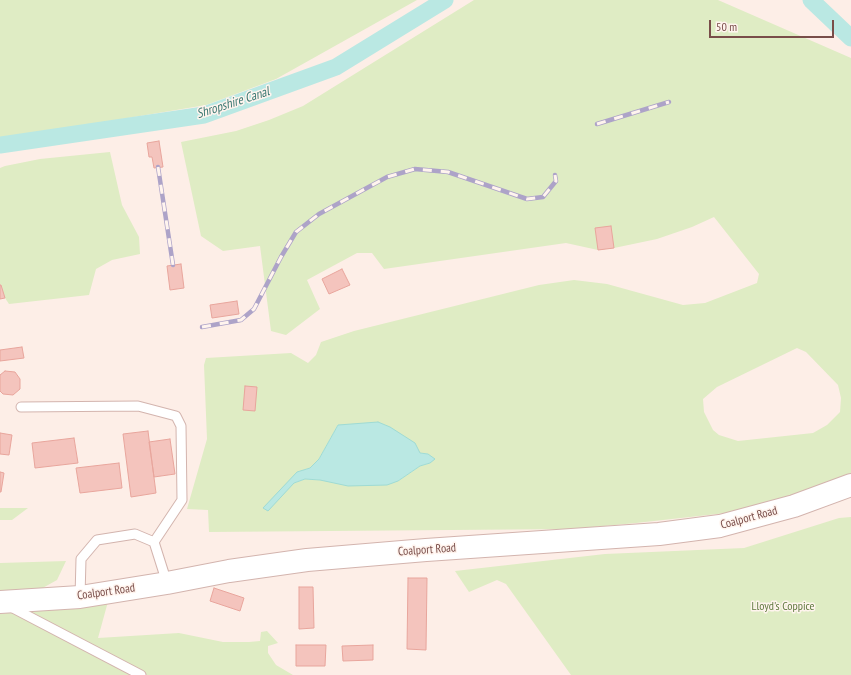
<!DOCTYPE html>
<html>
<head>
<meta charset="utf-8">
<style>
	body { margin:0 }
	#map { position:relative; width:851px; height:675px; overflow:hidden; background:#fdeee7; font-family:"PT Sans Narrow",sans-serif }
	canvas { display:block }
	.scale { position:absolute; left:709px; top:20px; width:125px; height:18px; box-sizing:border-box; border:2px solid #794d49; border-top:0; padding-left:5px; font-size:12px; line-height:14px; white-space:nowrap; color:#794d49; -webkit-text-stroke:3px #fff4ee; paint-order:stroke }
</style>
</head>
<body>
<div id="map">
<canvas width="851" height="675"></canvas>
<div class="scale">50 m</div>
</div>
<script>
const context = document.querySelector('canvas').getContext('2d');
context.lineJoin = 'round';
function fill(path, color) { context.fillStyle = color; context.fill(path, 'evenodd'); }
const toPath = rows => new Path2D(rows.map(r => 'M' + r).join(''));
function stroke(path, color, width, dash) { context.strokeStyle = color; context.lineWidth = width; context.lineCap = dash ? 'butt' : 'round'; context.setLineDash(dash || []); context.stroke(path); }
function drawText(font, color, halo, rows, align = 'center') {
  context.font = font + ' "PT Sans Narrow",sans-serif'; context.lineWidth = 3; context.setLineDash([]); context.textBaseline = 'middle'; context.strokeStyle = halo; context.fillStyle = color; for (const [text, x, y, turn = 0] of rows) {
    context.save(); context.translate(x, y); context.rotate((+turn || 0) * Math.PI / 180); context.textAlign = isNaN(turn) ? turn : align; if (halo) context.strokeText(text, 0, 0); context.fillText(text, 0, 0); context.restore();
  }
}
fill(toPath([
	[0,0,417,0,276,79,206,105,20,136,0,140],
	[474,0,718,0,851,58,851,477,753,510,636,523,572,529,209,532,208,510,187,509,207,439,204,365,206,358,291,353,308,363,316,355,321,342,354,331,539,285,574,280,607,284,683,305,705,303,757,283,759,274,714,217,692,227,657,239,614,248,598,250,566,243,384,269,372,253,357,253,307,280,320,309,286,335,271,331,260,246,223,251,201,236,181,142,236,131,269,120,303,106],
	[797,348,806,352,838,385,841,398,840,412,827,425,813,433,738,441,719,435,713,430,704,412,703,399,717,387],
	[338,425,420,453,428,454,430,463,420,466,398,481,320,480,305,479,294,483,297,473,310,468,319,459],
	[110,152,122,205,139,237,140,254,112,260,96,269,89,295,9,304,5,298,0,284,0,168,5,166,40,159],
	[0,508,28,508,12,520,0,520],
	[851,517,851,675,571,675,506,584,497,580,469,592,455,571,605,554,744,548,839,518],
	[66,561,57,580,39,590,0,592,0,563],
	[109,598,98,638,179,633,223,642,249,642,260,641,261,632,267,631,278,643,268,646,268,653,276,665,293,675,0,675,0,614]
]), '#dfecc4');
const water = toPath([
	[378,422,390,427,415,443,420,453,428,454,435,459,430,463,420,466,398,481,387,485,348,486,320,480,305,479,294,483,268,511,263,508,297,472,310,468,319,459,338,425,378,422]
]);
fill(water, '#bae8e3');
stroke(water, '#9fdbd4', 1);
stroke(toPath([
	[811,0,851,38],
	[0,145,204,115,336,67,445,0]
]), '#bae8e3', 17);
const building = toPath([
	[159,141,163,167,154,168,152,157,149,157,147,143,159,141],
	[611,226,614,248,598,250,595,228,611,226],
	[181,264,184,288,170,290,167,266,181,264],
	[342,269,350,285,329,294,322,279,342,269],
	[0,285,1,285,5,298,0,299,0,285],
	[237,301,239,314,212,318,210,305,237,301],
	[22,347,24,358,0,361,0,350,22,347],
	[5,371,15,372,20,379,20,389,13,395,3,394,0,391,0,375,5,371],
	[245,386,257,387,255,411,243,410,245,386],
	[148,431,156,493,131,497,123,434,148,431],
	[0,433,12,435,9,455,0,454,0,433],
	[74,438,78,463,35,468,32,443,74,438],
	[170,439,175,474,154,477,149,442,170,439],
	[119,463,122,488,80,493,76,468,119,463],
	[0,472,4,473,1,492,0,492,0,472],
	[408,578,427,578,426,650,407,649,408,578],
	[299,587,313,587,314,628,299,629,299,587],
	[214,588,244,598,240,611,210,601,214,588],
	[296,645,326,645,325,666,296,666,296,645],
	[373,645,373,660,343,661,342,646,373,645]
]);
fill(building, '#f4c4bd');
stroke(building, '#e8a59c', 1);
const service = toPath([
	[21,407,138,406,176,416,181,426,182,500,154,542],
	[154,542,167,583],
	[80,597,81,559,97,540,135,534,154,542],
	[9,606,141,675]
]);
const tertiary = toPath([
	[0,602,80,597,167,583,229,571,307,560,426,550,659,534,720,526,794,506,851,485]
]);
stroke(service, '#d3b4ae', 11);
stroke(tertiary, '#d3b4ae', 24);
stroke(service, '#fff', 9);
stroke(tertiary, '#fff', 22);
const rail = toPath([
	[597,124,669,102],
	[158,167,173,265],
	[202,327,241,320,254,309,281,257,296,232,319,214,387,177,415,169,448,172,527,199,543,197,556,181,555,175]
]);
stroke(rail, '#ada3c8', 4.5);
stroke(rail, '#fff4ee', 3, [9]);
drawText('12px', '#794d49', '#fff4ee', [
	["Coalport Road",749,518,-15],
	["Coalport Road",427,550,-4],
	["Coalport Road",106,592,-8]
]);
drawText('12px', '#5f793e', '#fff4ee', [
	["Lloyd's Coppice",783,607]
]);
drawText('italic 13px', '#397771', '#fff4ee', [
	["Shropshire Canal",233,103,-18]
]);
</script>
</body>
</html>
